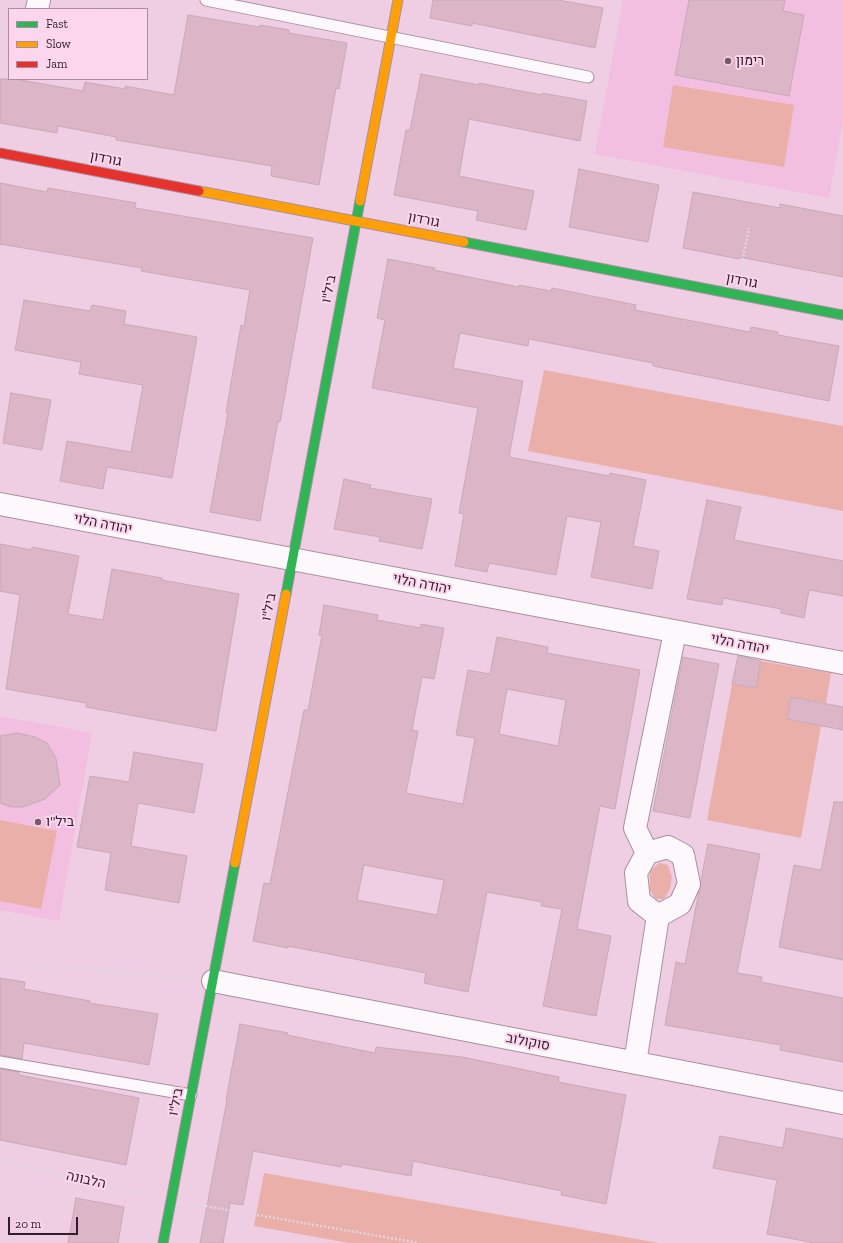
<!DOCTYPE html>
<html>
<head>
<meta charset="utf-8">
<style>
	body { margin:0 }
	#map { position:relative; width:843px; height:1243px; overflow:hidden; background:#efcde3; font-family:"Zilla Slab",serif }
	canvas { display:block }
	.legend { position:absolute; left:8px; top:8px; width:140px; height:72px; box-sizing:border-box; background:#fbd6ed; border:1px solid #ab8ca0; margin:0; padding:5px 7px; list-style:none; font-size:12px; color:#331d2c }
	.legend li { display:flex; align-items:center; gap:8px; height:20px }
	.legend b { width:20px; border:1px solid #ab8ca0 }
	.scale { position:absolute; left:8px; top:1217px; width:70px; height:18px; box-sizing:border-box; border:2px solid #331d2c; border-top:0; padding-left:5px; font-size:12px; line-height:14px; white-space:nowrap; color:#331d2c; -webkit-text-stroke:3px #fbd6ed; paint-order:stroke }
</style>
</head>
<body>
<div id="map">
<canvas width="843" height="1243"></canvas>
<ul class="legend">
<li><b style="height:5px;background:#30b455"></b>Fast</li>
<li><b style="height:5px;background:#ff9f0a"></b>Slow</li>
<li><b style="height:5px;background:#e5322d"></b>Jam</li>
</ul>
<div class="scale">20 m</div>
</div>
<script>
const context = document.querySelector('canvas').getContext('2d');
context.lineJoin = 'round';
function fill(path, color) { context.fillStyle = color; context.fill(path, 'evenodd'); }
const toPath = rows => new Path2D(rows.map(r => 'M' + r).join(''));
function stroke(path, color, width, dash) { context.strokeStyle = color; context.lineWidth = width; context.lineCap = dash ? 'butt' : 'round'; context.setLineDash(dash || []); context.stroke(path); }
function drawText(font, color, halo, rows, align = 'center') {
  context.font = font + ' "Zilla Slab",Heebo,serif'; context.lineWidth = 4; context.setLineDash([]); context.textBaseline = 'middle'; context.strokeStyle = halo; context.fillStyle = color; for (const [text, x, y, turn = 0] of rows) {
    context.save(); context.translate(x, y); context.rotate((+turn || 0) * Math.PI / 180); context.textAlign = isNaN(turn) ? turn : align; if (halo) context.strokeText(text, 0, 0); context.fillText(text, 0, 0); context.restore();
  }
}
fill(toPath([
	[623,0,843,0,843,121,829,198,595,154],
	[0,716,92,733,59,921,0,910]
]), '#f3bfe1');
fill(toPath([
	[673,85,794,105,784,167,663,147],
	[544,370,843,426,843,511,528,451],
	[761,661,831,673,826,703,791,697,787,719,821,726,801,838,707,820,732,684,756,688],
	[0,820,57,831,41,909,0,901],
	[659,863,668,865,672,877,670,889,664,899,656,899,650,891,650,871],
	[264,1173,659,1243,349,1243,254,1226]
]), '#ebafaa');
const building = toPath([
	[433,0,558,0,603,8,595,48,472,23,472,26,430,18,433,0],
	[689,0,785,0,783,11,804,15,789,96,675,75,689,0],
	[188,15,259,27,260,25,289,30,289,33,347,43,339,89,336,88,319,185,271,176,272,166,116,140,116,137,58,126,57,133,0,123,0,79,15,79,83,91,85,82,125,89,125,86,174,95,188,15],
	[421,74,479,85,479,83,542,95,542,93,587,101,580,141,469,119,459,176,534,191,526,230,476,220,478,211,394,195,406,130,410,130,421,74],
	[579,169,659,185,648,242,569,227,579,169],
	[0,183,47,192,48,188,136,203,135,208,313,238,280,422,278,421,260,521,210,512,228,413,226,412,241,325,244,326,250,290,141,271,142,268,0,244,0,183],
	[693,192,780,208,780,204,843,216,843,277,739,257,739,259,683,248,693,192],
	[388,259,435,268,434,270,519,287,519,285,551,291,552,288,636,305,635,310,750,332,751,327,778,332,778,335,839,346,829,401,653,366,653,363,529,339,528,346,460,333,453,368,523,381,509,457,609,476,610,473,646,480,633,546,659,551,652,589,591,577,601,522,567,516,556,575,489,563,487,572,455,566,464,514,459,513,478,408,372,388,385,320,377,318,388,259],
	[24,300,90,311,92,305,126,311,124,324,197,337,172,478,107,467,103,489,60,481,67,441,131,452,143,385,79,374,81,362,15,350,24,300],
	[11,393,51,400,42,450,3,443,11,393],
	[344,479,371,485,370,488,432,499,422,549,379,541,380,537,334,529,344,479],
	[707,500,741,507,734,540,843,561,843,596,809,590,804,618,781,613,781,609,723,598,722,605,687,599,707,500],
	[0,544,32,550,32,547,79,556,68,614,103,620,112,569,162,578,162,580,239,594,216,731,86,707,86,703,6,689,20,595,0,591,0,544],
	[324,605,378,615,377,620,420,628,421,624,444,628,434,679,422,677,412,730,418,731,406,793,463,804,475,738,456,735,468,670,490,674,497,637,548,647,547,653,640,670,615,809,600,806,577,929,611,936,596,1016,543,1006,562,909,541,906,542,902,487,892,468,992,424,983,426,973,288,946,288,948,253,941,264,883,270,884,304,710,308,710,322,635,319,635,324,605],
	[507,689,566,700,558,746,499,734,507,689],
	[364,865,444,880,437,915,357,900,364,865],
	[738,656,761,661,756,688,732,684,738,656],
	[683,657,719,664,690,818,653,811,683,657],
	[791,697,843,707,843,730,787,719,791,697],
	[17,733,35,737,47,743,56,758,60,785,45,799,23,807,11,807,0,803,0,736,17,733],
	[134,752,203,764,194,813,138,803,131,846,187,856,179,903,105,890,111,853,77,847,90,776,129,782,134,752],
	[834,802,843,802,843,960,779,947,794,865,821,870,834,802],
	[708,844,760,854,737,973,762,977,761,982,843,998,843,1062,780,1050,781,1045,665,1025,676,962,685,964,708,844],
	[0,978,25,982,24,989,90,1001,90,1003,158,1014,149,1065,24,1043,22,1059,0,1055,0,978],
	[240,1024,288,1033,287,1035,375,1053,376,1047,462,1057,559,1077,558,1082,626,1095,606,1204,561,1195,562,1191,413,1161,411,1176,342,1164,341,1167,253,1151,243,1205,230,1203,223,1243,200,1243,227,1100,226,1100,240,1024],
	[0,1069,19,1072,19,1075,139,1098,126,1165,0,1140,0,1069],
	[786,1128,843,1139,843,1243,815,1243,767,1234,777,1180,713,1168,720,1136,783,1148,786,1128],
	[76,1198,124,1207,118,1243,68,1243,76,1198]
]);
fill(building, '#dcb5c7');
stroke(building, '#c6aab8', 1);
const lane = toPath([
	[206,0,588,77],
	[0,1062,191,1095]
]);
const street = toPath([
	[37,9,39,0],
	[0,504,843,663],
	[668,847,683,855,689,884,680,904,658,916,639,901,636,873,647,853,668,847],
	[647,853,635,828,675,632],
	[213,981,843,1103],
	[635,1063,658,916]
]);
const fast = toPath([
	[464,242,843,315],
	[286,594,360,201],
	[163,1243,235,863]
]);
const slow = toPath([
	[199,191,464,242],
	[360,201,398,0],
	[235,863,286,594]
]);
const jam = toPath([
	[0,153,199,191]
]);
stroke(lane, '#aa90a1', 13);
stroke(street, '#aa90a1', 24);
stroke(fast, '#aa90a1', 11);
stroke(slow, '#aa90a1', 11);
stroke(jam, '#aa90a1', 11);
stroke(toPath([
	[109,9,114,0],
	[0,29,9,31],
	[740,272,749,228],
	[0,962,191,979],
	[0,1160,149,1195],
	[194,1204,419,1243]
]), '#e0d6dc', 2.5, [2, 2]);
stroke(lane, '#fdf8fb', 11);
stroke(street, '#fdf8fb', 22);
stroke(fast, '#30b455', 9);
stroke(slow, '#ff9f0a', 9);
stroke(jam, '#e5322d', 9);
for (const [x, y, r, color] of [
	[728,61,4,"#755b6c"],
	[38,822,4,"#755b6c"]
]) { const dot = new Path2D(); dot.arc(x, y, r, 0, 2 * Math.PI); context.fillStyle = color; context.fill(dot); stroke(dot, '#fbd6ed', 1.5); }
drawText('14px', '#331d2c', '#fbd6ed', [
	["רימון",736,61],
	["ביל\"ו",46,822]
], 'left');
drawText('14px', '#331d2c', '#fbd6ed', [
	["גורדון",106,159,11],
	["גורדון",424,220,11],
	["גורדון",742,281,11],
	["ביל\"ו",329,289,-79],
	["יהודה הלוי",103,524,11],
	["יהודה הלוי",422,584,11],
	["ביל\"ו",269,607,-79],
	["יהודה הלוי",740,644,11],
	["סוקולוב",528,1042,11],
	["ביל\"ו",176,1102,-79],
	["הלבונה",86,1180,13]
]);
</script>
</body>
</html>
